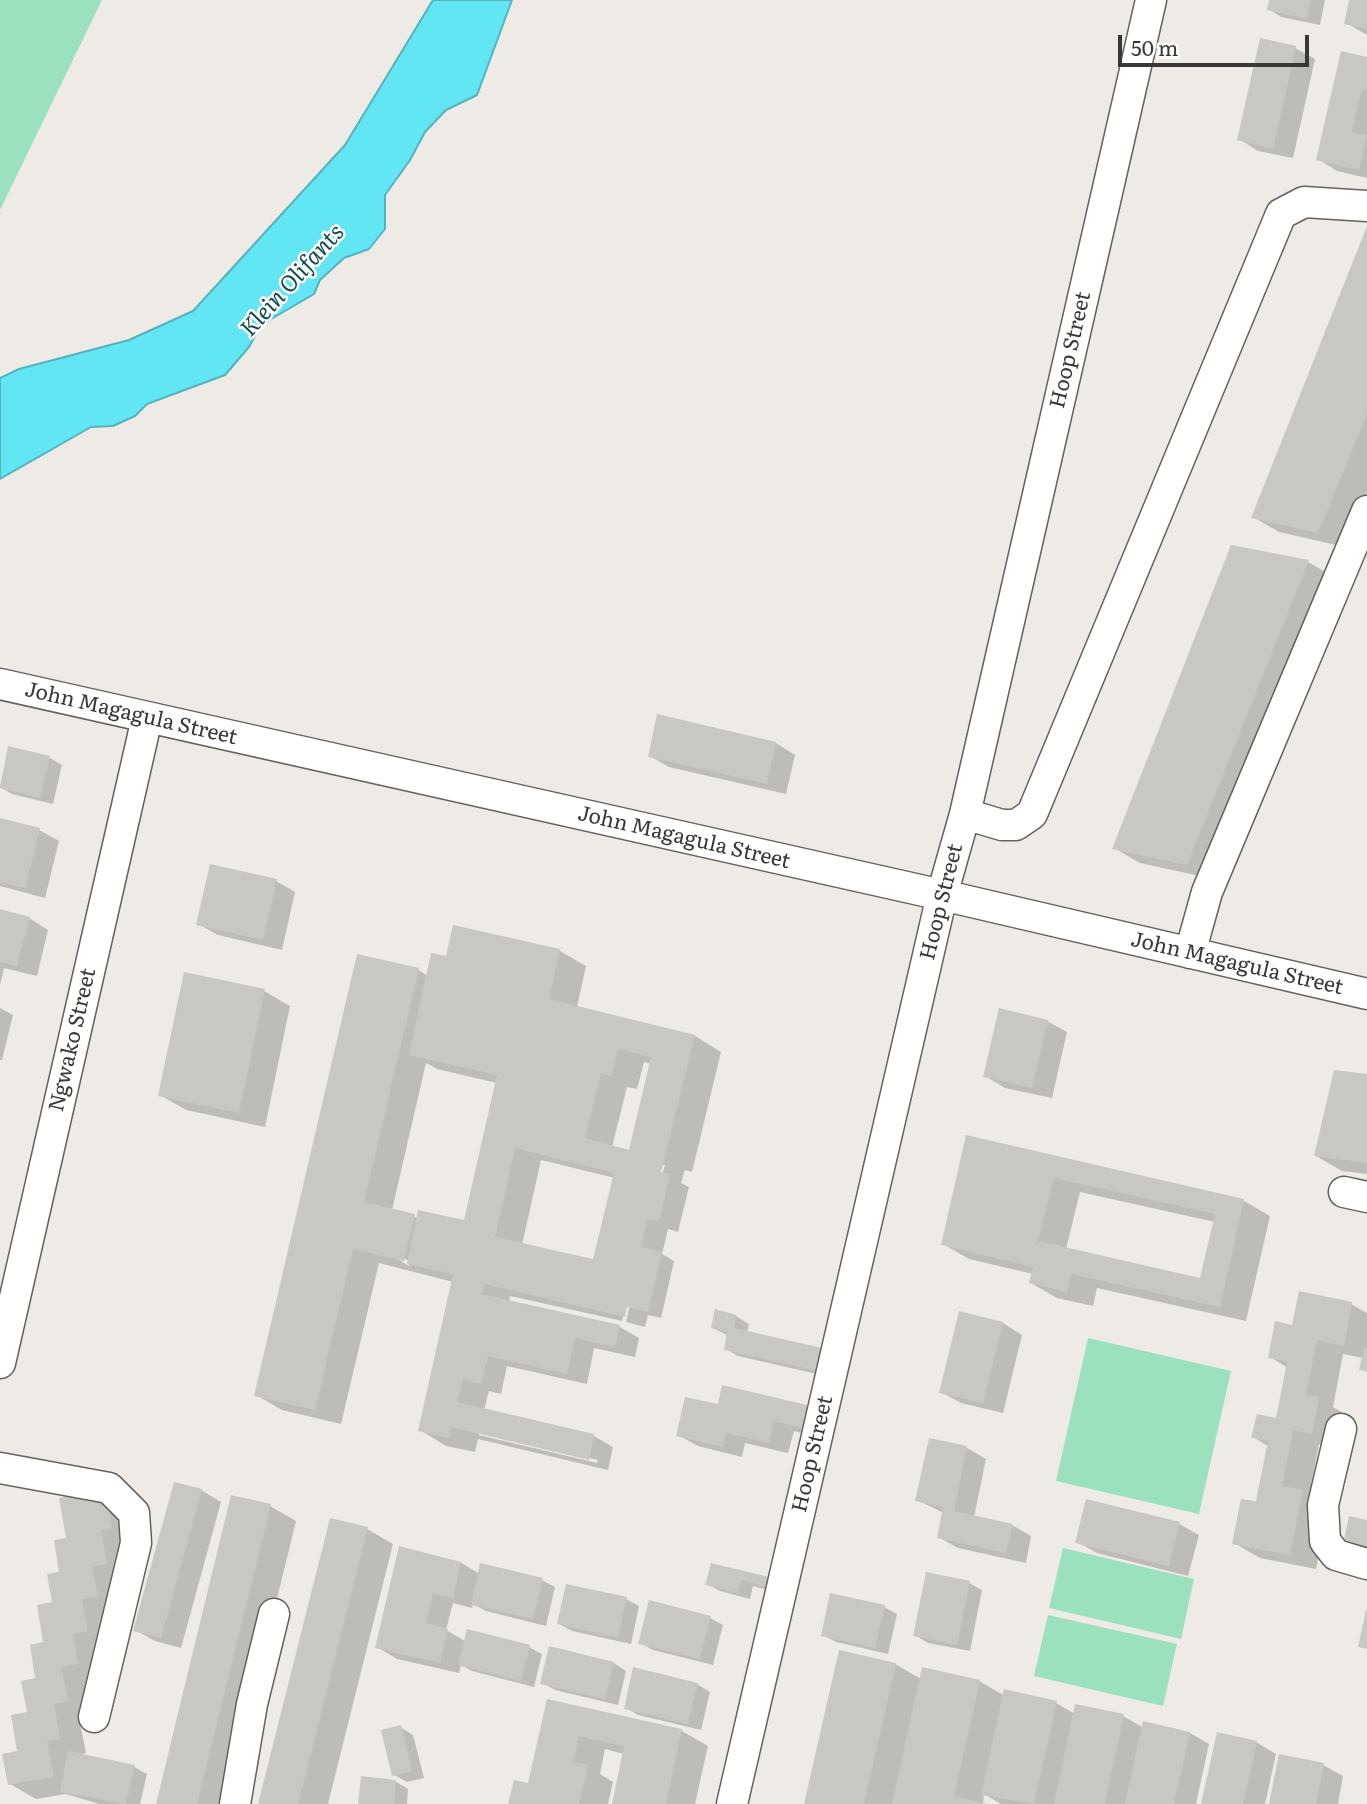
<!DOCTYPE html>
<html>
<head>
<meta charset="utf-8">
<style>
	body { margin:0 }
	#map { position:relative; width:1367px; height:1804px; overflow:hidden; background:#eeebe7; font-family:Literata,serif }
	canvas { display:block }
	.scale { position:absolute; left:1118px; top:35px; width:191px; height:32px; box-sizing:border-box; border:4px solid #3a3837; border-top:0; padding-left:9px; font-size:21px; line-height:24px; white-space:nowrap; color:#3a3837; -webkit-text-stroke:5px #fff; paint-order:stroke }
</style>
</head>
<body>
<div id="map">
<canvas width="1367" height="1804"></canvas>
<div class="scale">50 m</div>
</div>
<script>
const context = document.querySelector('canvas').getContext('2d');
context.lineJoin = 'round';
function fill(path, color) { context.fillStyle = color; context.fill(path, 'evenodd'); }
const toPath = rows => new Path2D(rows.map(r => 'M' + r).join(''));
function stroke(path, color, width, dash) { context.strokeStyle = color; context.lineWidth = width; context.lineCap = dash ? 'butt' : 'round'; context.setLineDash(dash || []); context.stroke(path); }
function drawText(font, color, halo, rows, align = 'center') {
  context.font = font + ' Literata,serif'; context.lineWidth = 5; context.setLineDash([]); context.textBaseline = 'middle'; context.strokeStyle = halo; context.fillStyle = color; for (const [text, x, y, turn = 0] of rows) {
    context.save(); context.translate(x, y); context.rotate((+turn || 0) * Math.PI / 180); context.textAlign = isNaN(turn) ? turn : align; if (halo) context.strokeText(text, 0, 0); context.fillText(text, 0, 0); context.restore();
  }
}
fill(toPath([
	[0,0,102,0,0,210],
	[1088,1338,1231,1371,1199,1514,1056,1481],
	[1063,1548,1194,1579,1181,1639,1049,1608],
	[1048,1615,1177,1644,1163,1706,1034,1676]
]), '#9ce1bd');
const water = toPath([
	[433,0,512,0,477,95,446,110,425,132,410,160,385,195,385,229,369,249,344,258,320,280,314,294,261,325,249,347,225,375,147,404,135,416,113,426,91,427,0,479,0,378,19,369,129,340,193,311,345,145,433,0]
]);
fill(water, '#62e6f3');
stroke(water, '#56b2bb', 2);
fill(toPath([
	[1271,0,1325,0,1320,25,1281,17,1269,9],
	[1351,0,1367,0,1367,35,1346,23],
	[1295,48,1315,59,1293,158,1258,151,1239,139],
	[1367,59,1367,178,1337,171,1318,159],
	[1367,231,1367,492,1345,547,1279,532,1253,517],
	[1232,547,1308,562,1334,577,1214,879,1140,863,1114,848],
	[659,716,776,743,795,755,786,794,669,767,650,756],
	[9,748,50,758,62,765,53,804,12,794,0,787],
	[0,820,39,830,59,841,45,898,0,886],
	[276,881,295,892,282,950,218,935,198,924],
	[0,911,29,918,48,930,37,976,4,968,0,985],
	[454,928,560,951,586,966,577,1007,695,1036,721,1052,692,1172,685,1170,681,1183,689,1187,678,1232,668,1229,662,1254,674,1261,661,1318,648,1315,645,1327,626,1322,630,1305,626,1305,622,1321,510,1296,509,1302,620,1327,639,1338,635,1357,594,1348,587,1384,507,1366,501,1394,489,1391,484,1410,594,1436,613,1447,608,1470,478,1439,475,1452,446,1446,420,1430,453,1282,379,1263,341,1424,282,1410,256,1395,418,970,428,976,447,958],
	[644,1062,652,1064,630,1151,612,1147,627,1087,637,1089],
	[426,1063,437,1069,497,1083,466,1222,418,1218,392,1210],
	[541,1160,615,1178,595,1261,522,1245],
	[661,1165,665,1165,660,1181],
	[397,1255,409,1261,409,1266,396,1258],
	[479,1432,598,1460,597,1463,479,1435],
	[264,991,290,1006,265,1127,186,1110,160,1095],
	[0,1008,13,1015,2,1060,0,1060],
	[1047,1021,1067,1032,1052,1098,1005,1088,985,1076],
	[1367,1076,1367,1174,1342,1171,1316,1156],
	[967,1137,1244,1201,1270,1216,1246,1321,1097,1288,1093,1306,1057,1298,1031,1283,1033,1274,969,1259,943,1244],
	[1080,1192,1215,1222,1202,1280,1066,1249],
	[1351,1304,1367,1313,1367,1372,1361,1369,1363,1358,1343,1354,1333,1407,1345,1414,1338,1447,1319,1444,1309,1495,1328,1507,1316,1569,1260,1558,1234,1543,1257,1503,1268,1446,1253,1437,1277,1420,1288,1368,1270,1357,1293,1327],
	[736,1316,749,1324,747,1333,822,1350,830,1377,738,1356,726,1349,729,1336,713,1328],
	[1003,1323,1022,1335,1003,1413,961,1403,941,1392],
	[719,1406,807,1407,826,1418,821,1438,794,1431,788,1453,745,1443,742,1457,698,1446,678,1435],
	[930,1440,967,1448,986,1459,974,1517,1012,1525,1031,1536,1026,1563,958,1548,938,1537,944,1513,917,1500],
	[201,1490,221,1502,181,1648,155,1641,135,1630],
	[61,1499,131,1506,104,1679,87,1682,93,1716,79,1718,86,1753,78,1755,134,1767,147,1774,140,1804,99,1804,66,1794,36,1799,10,1784,37,1680,68,1539],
	[270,1506,296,1521,227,1804,157,1804],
	[1179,1524,1199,1535,1188,1576,1097,1553,1077,1542],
	[367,1529,393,1544,328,1804,260,1804],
	[401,1549,461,1563,480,1574,542,1580,555,1587,546,1626,486,1611,473,1604,472,1608,453,1603,446,1630,465,1641,529,1647,542,1654,534,1687,472,1671,461,1665,459,1673,397,1659,377,1647],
	[712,1565,768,1579,781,1586,779,1593,753,1586,750,1599,720,1591,707,1584],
	[969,1583,982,1590,970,1651,928,1643,915,1635],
	[626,1599,639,1606,631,1644,572,1631,559,1624],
	[884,1607,897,1614,888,1654,836,1642,823,1635],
	[710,1618,723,1625,713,1665,653,1650,640,1643],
	[614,1663,626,1671,618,1705,555,1690,542,1683],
	[895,1664,921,1679,979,1681,1005,1696,1056,1703,1075,1714,1123,1716,1144,1728,1190,1733,1209,1744,1196,1804,1001,1804,984,1794,983,1804,805,1804],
	[697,1684,710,1692,701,1730,638,1715,626,1708],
	[548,1701,682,1731,708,1746,695,1804,613,1804,624,1754,605,1749,600,1774,613,1782,608,1804,510,1804,530,1785],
	[400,1727,413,1735,424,1778,407,1782,394,1775],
	[1256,1742,1276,1754,1265,1804,1203,1804],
	[1323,1765,1343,1776,1338,1804,1271,1804],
	[395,1781,408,1789,407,1804,360,1804]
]), '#0003');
fill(toPath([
	[1269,0,1311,0,1307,19,1267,10],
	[1349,0,1367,0,1367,29,1344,24],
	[1260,38,1296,46,1273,149,1237,140],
	[1341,51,1367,57,1367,90,1362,89,1352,132,1367,135,1359,170,1316,160],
	[1367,226,1367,414,1318,533,1251,518],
	[1231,545,1309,560,1187,865,1112,849],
	[657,714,776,742,767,784,648,757],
	[8,746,50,756,40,798,0,788],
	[0,818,40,828,25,888,0,882],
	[210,864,277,879,263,940,196,925],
	[0,909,30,917,17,966,0,962],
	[453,925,560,949,549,999,695,1035,661,1172,670,1174,659,1222,648,1219,641,1247,662,1252,648,1312,627,1307,625,1317,485,1284,481,1294,620,1325,615,1347,575,1338,567,1374,488,1356,481,1384,463,1379,457,1402,594,1434,589,1460,451,1427,449,1438,418,1431,453,1274,407,1264,418,1210,464,1220,497,1075,409,1055,431,953,446,956],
	[618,1049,651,1057,629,1150,585,1138,601,1073,611,1076],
	[515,1148,614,1173,593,1259,495,1237],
	[357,954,419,968,364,1202,415,1214,404,1261,353,1249,315,1410,254,1396],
	[184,972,265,989,239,1113,158,1096],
	[999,1008,1048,1020,1032,1088,983,1077],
	[1334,1070,1367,1074,1367,1163,1314,1156],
	[966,1135,1244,1199,1220,1307,1071,1274,1067,1292,1029,1283,1033,1267,941,1245],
	[1054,1178,1215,1214,1200,1278,1038,1241],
	[1299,1291,1352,1302,1344,1346,1317,1340,1306,1395,1319,1397,1312,1434,1293,1430,1282,1486,1303,1490,1290,1555,1232,1544,1241,1499,1256,1501,1268,1441,1251,1438,1257,1414,1276,1418,1287,1362,1268,1358,1275,1321,1292,1325],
	[715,1309,736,1315,734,1328,822,1348,817,1371,724,1350,727,1332,711,1328],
	[959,1311,1003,1322,983,1403,939,1393],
	[1364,1348,1367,1348,1367,1371,1359,1370],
	[722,1385,807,1405,802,1428,774,1421,769,1443,726,1433,723,1447,676,1436,685,1397,718,1404],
	[929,1438,967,1446,954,1511,1013,1524,1006,1553,937,1538,943,1507,915,1501],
	[174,1482,202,1489,161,1638,133,1631],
	[105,1489,112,1528,101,1530,107,1564,92,1567,98,1597,82,1599,88,1631,73,1634,78,1664,61,1667,68,1701,54,1704,60,1739,47,1741,54,1777,8,1785,2,1754,17,1751,11,1715,27,1712,21,1681,35,1678,30,1645,43,1642,37,1605,52,1602,47,1574,59,1572,54,1540,66,1538,59,1498],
	[231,1495,271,1504,197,1804,156,1804],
	[1086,1499,1180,1522,1169,1566,1075,1543],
	[1349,1516,1367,1520,1367,1552,1343,1546],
	[330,1518,368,1527,298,1804,258,1804],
	[399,1546,461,1562,453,1598,433,1593,426,1623,448,1629,440,1663,375,1648],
	[480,1563,543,1578,533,1619,471,1605],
	[711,1563,769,1577,766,1587,741,1580,738,1593,705,1585],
	[926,1572,970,1581,957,1645,913,1636],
	[566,1584,627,1597,618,1638,557,1624],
	[830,1593,885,1605,875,1648,821,1636],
	[649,1600,711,1616,700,1659,638,1644],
	[1366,1610,1367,1610,1367,1649,1358,1647],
	[467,1629,530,1645,521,1681,458,1665],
	[549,1646,614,1662,605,1699,540,1684],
	[839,1650,896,1663,864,1804,804,1804],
	[633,1667,698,1683,688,1724,624,1709],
	[922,1667,980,1680,954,1796,987,1804,892,1804],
	[1004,1689,1057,1701,1034,1804,981,1795],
	[547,1699,682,1729,666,1804,612,1804,624,1746,579,1736,573,1762,588,1765,579,1804,508,1804,514,1780,528,1783],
	[1075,1704,1124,1714,1105,1804,1054,1804],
	[1143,1721,1190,1732,1174,1804,1125,1804],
	[401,1725,412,1771,392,1776,381,1730],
	[1217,1732,1257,1741,1243,1804,1201,1804],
	[68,1751,135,1765,126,1804,60,1792],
	[1279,1754,1324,1763,1316,1804,1269,1804],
	[361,1776,396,1780,394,1804,358,1804]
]), '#c9c7c3');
const minor = toPath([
	[0,684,942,895,1367,994],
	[965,814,1002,825,1016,825,1032,814,1281,214,1304,202,1367,206],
	[1190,953,1207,892,1367,511],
	[1344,1192,1367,1197],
	[0,1363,147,718],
	[1341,1429,1323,1505,1325,1541,1336,1555,1367,1564],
	[0,1468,109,1488,134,1513,136,1543,94,1717],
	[235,1804,252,1704,274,1614],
	[732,1804,942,895,965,814,1151,0]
]);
stroke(minor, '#64625e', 33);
stroke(minor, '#fff', 30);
drawText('21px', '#3a3837', '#fff', [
	["Hoop Street",1071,350,-77],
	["John Magagula Street",131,714,13],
	["John Magagula Street",684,838,13],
	["Hoop Street",942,902,-76],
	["John Magagula Street",1237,964,13],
	["Ngwako Street",73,1040,-77],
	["Hoop Street",813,1454,-77]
]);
drawText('italic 23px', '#0f4b51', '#fff', [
	["Klein Olifants",293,281,-48]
]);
</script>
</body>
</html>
